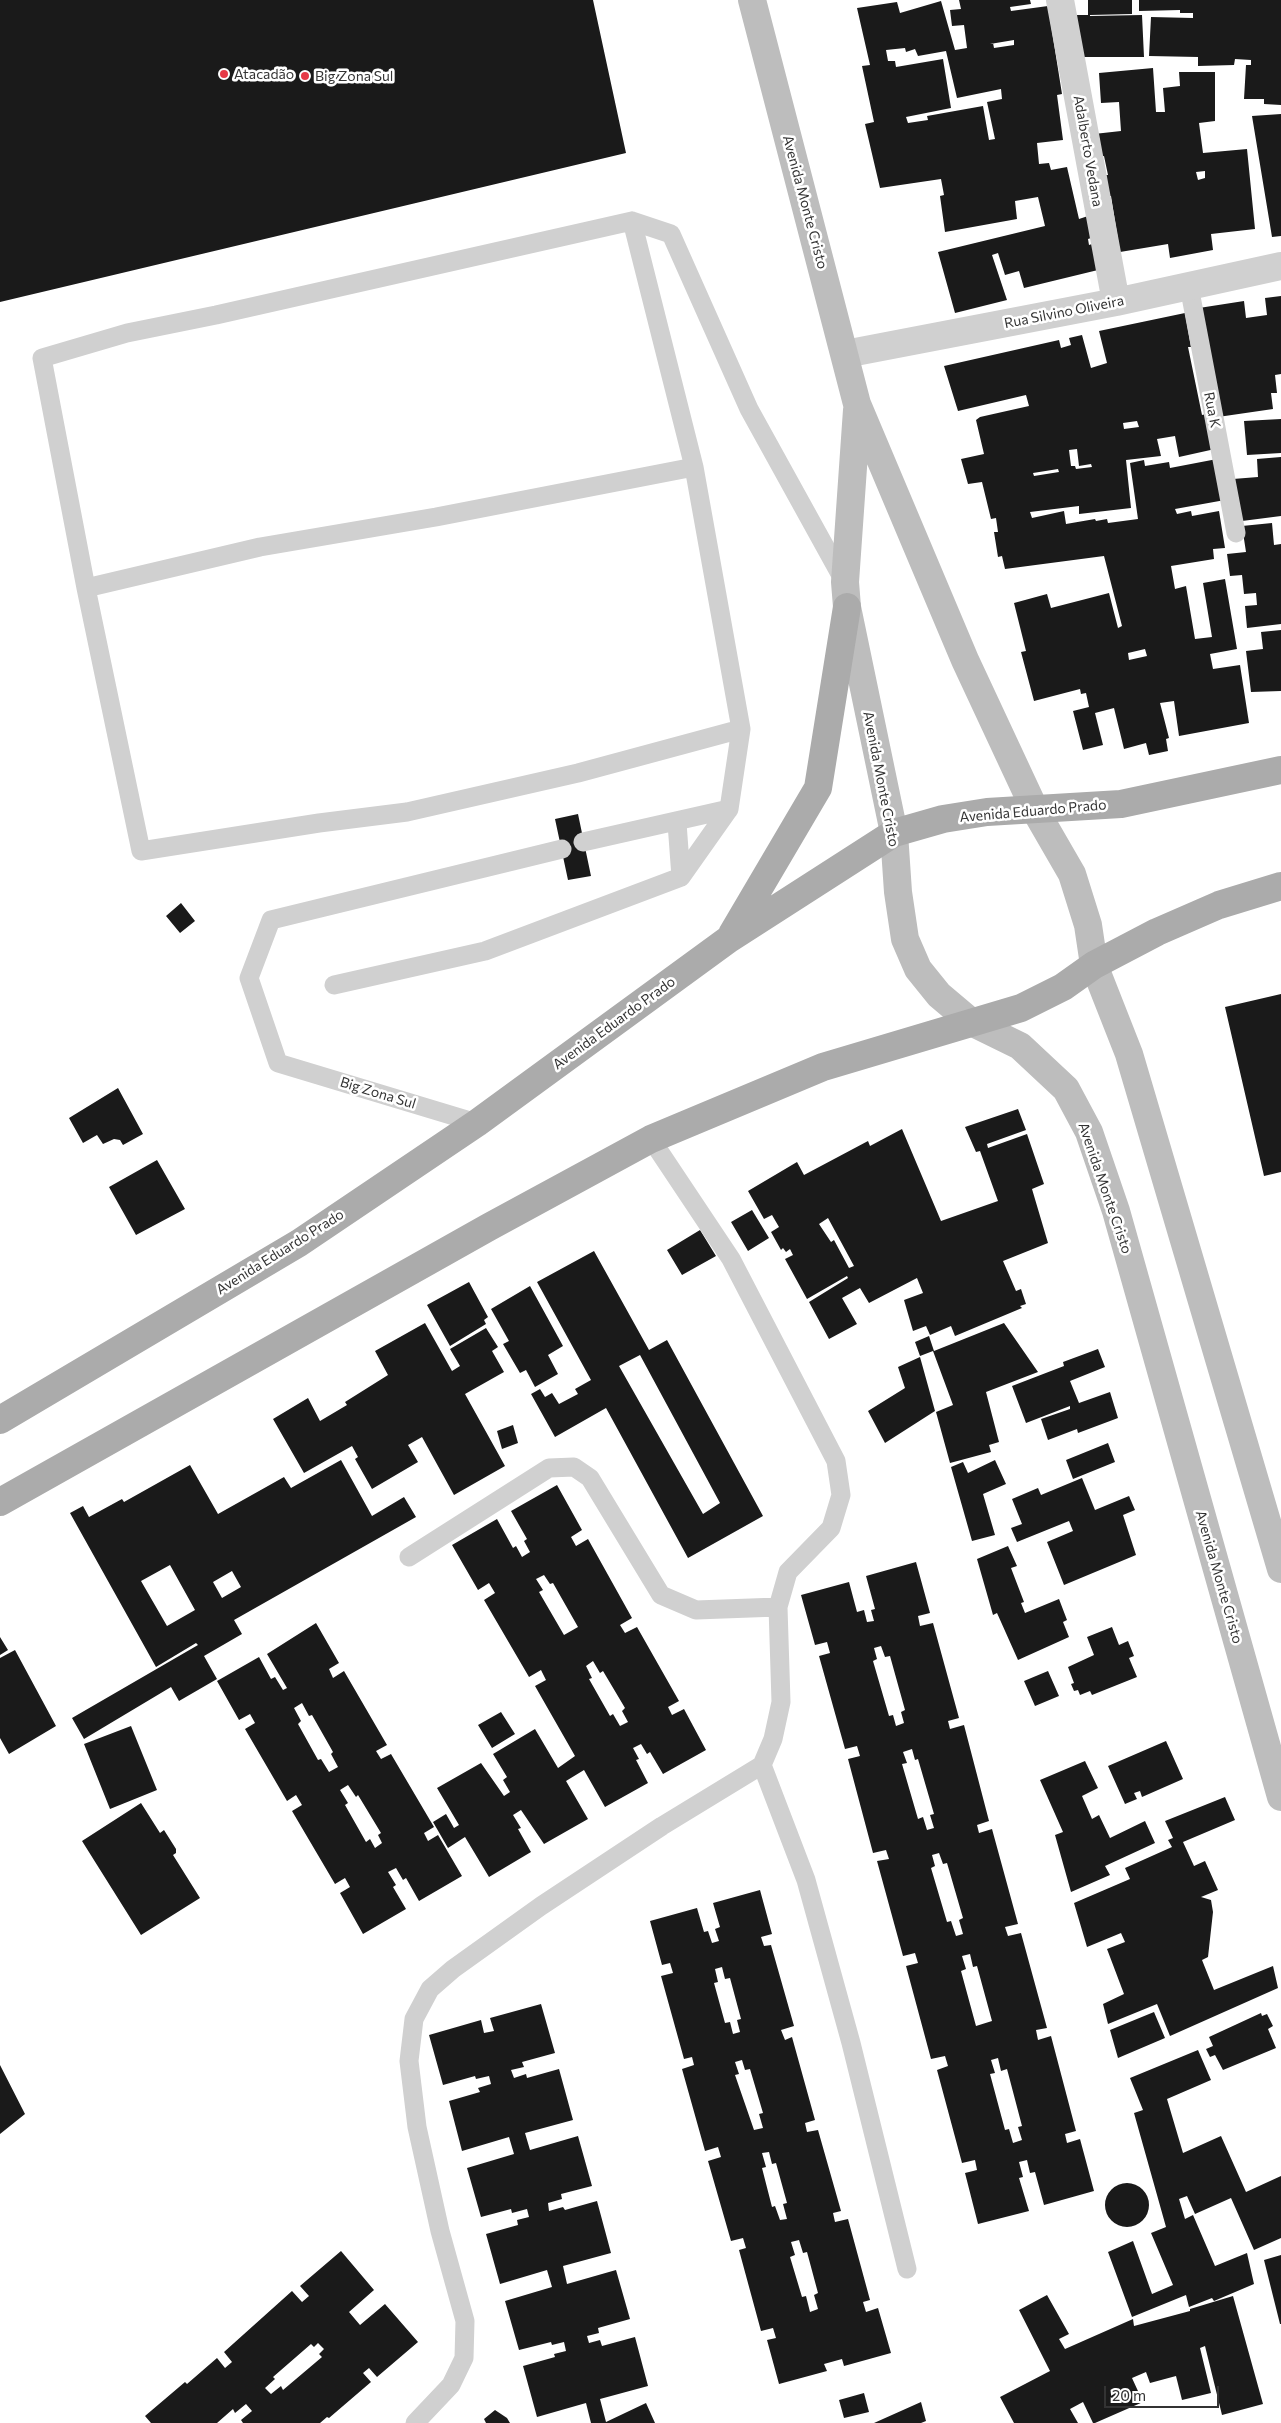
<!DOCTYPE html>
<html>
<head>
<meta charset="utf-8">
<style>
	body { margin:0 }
	#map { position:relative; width:1281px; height:2423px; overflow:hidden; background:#fff; font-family:Commissioner,sans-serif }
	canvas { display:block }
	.scale { position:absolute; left:1104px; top:2386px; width:115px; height:22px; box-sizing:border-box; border:2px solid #333; border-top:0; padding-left:6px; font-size:15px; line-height:18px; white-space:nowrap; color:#333; -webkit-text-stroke:4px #fff; paint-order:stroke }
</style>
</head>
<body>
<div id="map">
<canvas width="1281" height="2423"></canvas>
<div class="scale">20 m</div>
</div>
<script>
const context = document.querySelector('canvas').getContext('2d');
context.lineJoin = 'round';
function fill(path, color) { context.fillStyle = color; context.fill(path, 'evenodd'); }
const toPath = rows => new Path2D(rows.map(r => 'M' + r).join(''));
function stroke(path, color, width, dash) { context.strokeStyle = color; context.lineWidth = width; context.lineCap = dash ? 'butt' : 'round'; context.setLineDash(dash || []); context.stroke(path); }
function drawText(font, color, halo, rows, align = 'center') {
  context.font = font + ' Commissioner,sans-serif'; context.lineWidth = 5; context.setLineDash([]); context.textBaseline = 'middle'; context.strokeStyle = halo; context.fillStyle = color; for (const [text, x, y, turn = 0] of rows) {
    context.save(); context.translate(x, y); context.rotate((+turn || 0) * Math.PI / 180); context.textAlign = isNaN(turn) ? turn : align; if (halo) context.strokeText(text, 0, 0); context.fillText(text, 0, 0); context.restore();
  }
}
fill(toPath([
	[0,0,593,0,626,153,0,302],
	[959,0,1030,0,1031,4,1010,7,1011,11,1048,6,1062,94,1057,95,1063,140,1037,143,1039,164,1049,163,1051,170,1067,167,1079,219,1091,215,1097,236,1088,239,1089,245,1092,244,1098,270,1024,288,1019,271,1005,275,998,253,992,255,1007,300,955,313,938,252,1045,226,1038,197,1015,201,1017,219,945,232,940,196,944,195,941,179,880,188,865,124,874,122,862,66,870,65,857,8,897,2,900,13,941,1,955,50,967,48,964,25,952,26,950,10,961,9],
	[1014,40,1014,45,994,48,993,43,990,44],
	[905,48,906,52,915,49,918,56,946,51,957,98,1001,89,1002,99,987,102,995,139,989,140,983,106,927,116,928,120,908,123,906,117,951,108,943,59,896,67,895,61,888,61,886,50],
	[1088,0,1132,0,1132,14,1090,15,1090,16,1142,15,1144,57,1082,57,1071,15,1088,15],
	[1139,0,1281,0,1281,105,1264,104,1264,99,1244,99,1246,65,1251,65,1251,60,1235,59,1234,65,1198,66,1198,57,1149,56,1151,17,1193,18,1193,13,1180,13,1180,10,1139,11],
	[1153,68,1156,112,1165,112,1163,88,1180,86,1179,72,1215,72,1215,121,1199,123,1203,153,1247,149,1255,229,1211,234,1213,250,1170,258,1168,244,1120,252,1111,196,1107,196,1103,175,1108,175,1104,156,1099,157,1094,134,1121,131,1119,102,1101,103,1099,73],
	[1205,171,1205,178,1198,180,1196,172],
	[1281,114,1281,236,1272,237,1252,116],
	[1281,296,1281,374,1275,375,1277,393,1271,393,1273,409,1218,417,1199,308,1244,301,1246,318,1267,315,1265,298],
	[1185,313,1191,347,1188,347,1202,415,1206,414,1215,449,1179,457,1175,436,1157,439,1161,456,1126,460,1131,508,1079,514,1079,506,1030,512,1032,518,1064,511,1066,524,1095,519,1096,521,1107,519,1108,523,1138,519,1130,463,1144,460,1145,466,1169,462,1170,468,1217,459,1225,500,1175,509,1177,514,1191,511,1192,516,1219,511,1225,548,1213,549,1214,559,1171,566,1175,589,1186,586,1195,639,1212,637,1203,583,1225,579,1237,649,1210,654,1213,669,1240,665,1249,723,1179,736,1174,701,1160,703,1169,738,1166,739,1168,751,1149,755,1146,743,1124,749,1114,708,1095,713,1103,745,1083,750,1073,711,1089,707,1086,693,1081,694,1080,689,1034,701,1021,652,1026,651,1014,603,1047,594,1051,608,1109,593,1118,628,1122,626,1104,556,1005,569,1002,556,998,557,994,532,998,532,996,518,991,519,982,482,968,484,961,459,984,454,976,420,980,417,1029,406,1026,395,958,411,944,366,1059,340,1061,348,1071,345,1069,338,1082,335,1091,368,1107,363,1099,331],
	[1137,421,1139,427,1124,429,1123,423],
	[1077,449,1079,466,1091,464,1092,467,1076,469,1075,466,1071,466,1069,450],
	[1058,469,1059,472,1034,476,1033,473],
	[1145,649,1147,656,1129,660,1128,653],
	[1281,419,1281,453,1247,455,1244,421],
	[1281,457,1281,516,1242,521,1233,479,1258,477,1257,459],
	[1272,523,1274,545,1281,544,1281,624,1247,628,1245,606,1257,605,1256,593,1244,594,1242,575,1230,576,1227,554,1246,552,1242,526],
	[1281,630,1281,691,1251,692,1246,651,1263,649,1261,632],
	[578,814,591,876,568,880,555,819],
	[181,903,195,921,180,933,166,916],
	[1281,994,1281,1172,1264,1176,1225,1007],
	[118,1088,143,1134,123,1145,120,1140,114,1139,103,1144,97,1135,83,1143,69,1118],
	[1018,1109,1026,1130,987,1144,988,1148,1027,1134,1044,1184,1032,1189,1048,1243,1003,1261,1016,1291,1021,1289,1026,1304,1020,1306,1022,1308,955,1336,951,1326,930,1335,926,1326,913,1331,904,1300,923,1293,917,1278,869,1303,860,1288,842,1298,857,1324,829,1339,809,1302,848,1278,847,1276,807,1299,785,1259,793,1255,790,1249,786,1252,783,1248,781,1250,771,1232,779,1227,772,1215,764,1219,748,1191,797,1162,804,1175,868,1141,870,1146,902,1129,941,1221,998,1201,980,1151,976,1152,965,1127],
	[828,1218,854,1266,849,1268,834,1240,831,1242,819,1224],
	[157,1160,185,1209,136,1235,109,1187],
	[752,1210,769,1238,748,1251,731,1222],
	[700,1230,716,1256,682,1275,667,1250],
	[594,1251,649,1350,667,1340,763,1516,688,1558,606,1408,555,1437,531,1394,540,1389,545,1397,552,1393,559,1404,578,1394,575,1389,591,1380,537,1282],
	[640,1355,720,1503,703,1514,619,1366],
	[469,1282,488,1317,484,1320,486,1324,450,1346,427,1305],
	[530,1286,563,1346,548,1355,558,1374,535,1387,526,1370,520,1373,503,1344,509,1341,491,1309],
	[425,1323,452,1371,460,1366,450,1349,486,1328,498,1347,492,1351,504,1372,465,1394,505,1466,454,1495,422,1437,408,1445,418,1462,372,1489,355,1459,358,1457,352,1446,304,1473,273,1419,308,1398,320,1421,347,1405,345,1402,388,1375,375,1351],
	[1004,1323,1038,1372,986,1392,999,1442,989,1445,991,1452,950,1463,936,1412,953,1405,933,1351,920,1356,915,1342,929,1336,934,1351],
	[1098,1349,1105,1367,1070,1381,1079,1403,1110,1392,1118,1418,1078,1433,1077,1429,1048,1440,1041,1419,1070,1409,1070,1406,1026,1423,1012,1386,1064,1366,1063,1362],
	[920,1357,935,1411,885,1443,868,1411,905,1388,898,1367],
	[513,1425,518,1443,502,1449,497,1431],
	[1108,1443,1115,1462,1073,1479,1066,1460],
	[341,1460,372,1516,404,1497,416,1517,234,1620,242,1634,204,1656,217,1679,179,1701,171,1687,84,1739,72,1718,198,1645,196,1643,156,1667,70,1513,83,1506,89,1517,122,1499,124,1502,190,1465,218,1514,284,1477,291,1488],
	[170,1565,195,1610,167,1626,141,1581],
	[232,1571,241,1587,222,1598,213,1582],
	[995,1460,1006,1484,983,1494,995,1535,972,1541,951,1467,963,1462,968,1473],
	[1082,1478,1095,1510,1129,1496,1135,1510,1123,1515,1136,1555,1064,1585,1047,1542,1073,1531,1069,1521,1017,1542,1011,1528,1022,1524,1012,1499,1038,1488,1041,1495],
	[557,1485,582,1530,571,1537,576,1546,588,1539,632,1618,620,1625,625,1633,637,1627,679,1701,668,1707,672,1715,684,1709,706,1750,663,1774,650,1752,647,1754,641,1744,633,1748,639,1759,636,1760,648,1783,605,1807,584,1770,566,1781,588,1819,544,1844,521,1810,513,1815,521,1828,518,1829,531,1852,489,1877,465,1837,448,1848,433,1822,446,1814,454,1828,459,1825,437,1788,481,1763,504,1796,510,1792,503,1780,507,1777,493,1754,535,1729,558,1768,575,1756,535,1686,546,1680,541,1670,529,1677,484,1600,495,1593,489,1583,478,1590,452,1545,497,1519,513,1548,516,1546,522,1557,530,1552,524,1541,527,1539,511,1511],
	[544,1575,550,1584,553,1583,578,1627,564,1635,539,1592,543,1590,536,1579],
	[593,1661,600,1673,603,1671,625,1708,622,1711,628,1722,620,1726,613,1714,610,1716,589,1679,592,1678,586,1666],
	[1008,1546,1017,1566,1011,1568,1024,1602,1021,1603,1025,1613,1059,1599,1067,1620,1063,1622,1069,1637,1018,1660,997,1613,993,1615,977,1559],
	[916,1562,930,1613,918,1616,920,1626,933,1623,959,1718,948,1721,950,1729,964,1725,989,1821,977,1825,979,1833,992,1829,1018,1924,1005,1927,1008,1936,1021,1933,1047,2028,1036,2030,1038,2040,1051,2036,1076,2131,1065,2134,1067,2143,1080,2139,1094,2191,1044,2205,1035,2172,1030,2173,1027,2160,1019,2162,1023,2177,1019,2178,1029,2211,978,2224,965,2173,977,2170,975,2160,962,2163,937,2070,948,2066,945,2056,931,2059,906,1966,918,1963,915,1953,903,1956,877,1861,889,1859,886,1850,873,1853,848,1759,860,1756,857,1746,845,1749,819,1656,830,1653,827,1642,815,1645,801,1595,849,1582,857,1612,864,1610,867,1622,874,1621,871,1610,875,1609,866,1576],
	[881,1646,885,1657,890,1656,905,1710,901,1712,904,1723,896,1726,893,1715,889,1716,873,1661,877,1659,874,1648],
	[912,1749,915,1760,918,1759,934,1814,930,1815,934,1828,927,1830,923,1817,918,1819,902,1764,907,1763,903,1752],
	[939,1853,943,1864,947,1863,963,1918,959,1920,963,1934,956,1936,951,1921,947,1922,931,1868,935,1866,932,1855],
	[970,1954,973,1967,977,1966,992,2021,976,2026,961,1971,966,1969,962,1956],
	[998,2058,1001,2071,1007,2069,1022,2126,1018,2127,1022,2140,1013,2143,1009,2129,1005,2130,990,2074,995,2073,991,2060],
	[316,1623,339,1663,329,1669,333,1678,344,1671,387,1745,376,1751,381,1759,391,1754,434,1827,424,1833,428,1841,438,1835,462,1876,419,1901,406,1878,403,1880,396,1868,388,1872,396,1885,393,1887,406,1909,363,1934,340,1893,350,1887,345,1878,335,1884,292,1811,302,1805,296,1795,287,1801,245,1729,255,1723,250,1714,239,1720,217,1681,259,1657,271,1679,275,1677,283,1690,287,1688,267,1654],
	[302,1703,309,1716,312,1715,333,1752,331,1754,338,1767,329,1772,321,1759,318,1760,298,1724,301,1721,294,1708],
	[348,1785,356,1797,358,1795,381,1833,378,1835,382,1843,375,1848,370,1839,366,1842,345,1805,348,1803,340,1790],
	[1112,1627,1119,1645,1128,1641,1134,1656,1129,1658,1137,1677,1092,1695,1090,1691,1080,1695,1078,1690,1074,1691,1071,1684,1074,1683,1068,1667,1094,1655,1087,1637],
	[0,1637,8,1650,0,1655],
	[15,1650,56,1726,9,1754,0,1738,0,1658],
	[1048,1671,1059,1696,1035,1706,1024,1681],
	[501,1712,515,1734,492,1748,478,1725],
	[131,1726,157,1790,110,1809,84,1744],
	[1166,1741,1183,1779,1142,1797,1140,1791,1134,1793,1137,1799,1125,1804,1108,1766],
	[1085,1761,1098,1788,1082,1796,1092,1819,1099,1815,1110,1838,1145,1821,1155,1843,1105,1866,1110,1875,1071,1892,1055,1835,1063,1832,1040,1780],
	[1225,1797,1235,1820,1183,1842,1194,1866,1205,1861,1218,1890,1201,1897,1211,1900,1213,1912,1208,1957,1202,1960,1214,1990,1273,1966,1278,1988,1170,2036,1157,2004,1108,2024,1103,2004,1124,1994,1107,1949,1125,1942,1121,1933,1087,1947,1074,1903,1130,1879,1125,1868,1172,1847,1168,1840,1173,1838,1165,1821],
	[141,1803,160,1833,164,1830,176,1849,176,1853,173,1855,200,1898,141,1935,82,1841],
	[760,1890,772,1934,761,1937,764,1946,771,1945,794,2026,781,2030,785,2040,792,2037,815,2120,805,2123,807,2132,818,2130,841,2211,833,2213,835,2222,848,2219,870,2300,863,2302,866,2312,878,2308,891,2353,844,2366,842,2359,824,2364,827,2371,779,2384,767,2340,776,2338,773,2328,761,2331,739,2250,746,2248,743,2238,731,2241,708,2161,721,2157,718,2147,705,2151,682,2069,694,2065,692,2057,684,2059,661,1976,673,1973,670,1963,662,1965,650,1921,697,1908,704,1932,708,1931,712,1943,719,1941,715,1929,720,1927,713,1903],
	[722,1967,725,1979,730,1978,741,2019,737,2020,740,2032,733,2034,730,2022,725,2023,714,1983,718,1982,715,1969],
	[742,2060,745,2070,750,2069,763,2113,759,2114,763,2128,754,2130,735,2075,739,2074,735,2062],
	[769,2152,772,2164,776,2163,787,2203,783,2204,787,2219,780,2220,775,2206,772,2207,762,2168,766,2167,762,2153],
	[799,2240,803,2253,807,2252,818,2293,814,2295,818,2309,810,2312,806,2296,802,2297,790,2257,795,2255,791,2242],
	[541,2004,555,2053,522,2062,524,2067,511,2070,514,2078,526,2074,527,2078,559,2069,573,2120,525,2133,530,2150,578,2136,592,2186,561,2194,562,2199,548,2203,549,2211,563,2207,565,2210,597,2201,611,2253,563,2266,567,2284,616,2270,630,2319,598,2328,599,2333,587,2336,589,2343,600,2340,602,2346,635,2337,648,2386,600,2399,606,2422,646,2403,655,2423,591,2423,586,2403,537,2417,523,2366,555,2357,554,2354,566,2351,564,2342,552,2345,551,2342,519,2350,505,2301,552,2287,547,2270,500,2284,486,2234,518,2225,517,2220,529,2217,527,2209,512,2213,511,2209,481,2217,467,2168,514,2154,509,2137,462,2151,449,2101,480,2092,478,2088,491,2084,489,2076,476,2079,475,2076,443,2085,429,2035,481,2020,484,2033,494,2031,490,2018],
	[1154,2012,1165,2038,1118,2058,1110,2030],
	[1261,2013,1262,2016,1267,2014,1273,2026,1268,2029,1276,2048,1223,2070,1215,2055,1210,2057,1206,2049,1213,2046,1209,2037],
	[1198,2050,1211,2080,1167,2099,1183,2153,1221,2136,1246,2192,1281,2176,1281,2238,1254,2250,1231,2198,1195,2214,1187,2196,1179,2199,1185,2219,1193,2215,1215,2266,1247,2253,1254,2284,1214,2301,1212,2298,1189,2307,1186,2295,1132,2317,1108,2252,1133,2241,1152,2294,1173,2285,1151,2233,1166,2227,1134,2113,1143,2110,1130,2078],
	[0,2065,25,2114,0,2134],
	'1105 2205a22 22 0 1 1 44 0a22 22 0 1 1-44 0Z',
	[341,2251,374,2290,349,2312,360,2325,385,2304,418,2342,377,2377,369,2368,363,2373,371,2382,329,2418,327,2417,320,2423,243,2423,241,2420,252,2411,246,2404,235,2413,233,2409,217,2423,151,2423,145,2416,185,2382,187,2384,217,2358,225,2368,232,2362,224,2352,292,2291,302,2302,309,2296,300,2286],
	[318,2343,324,2349,319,2354,322,2357,283,2390,281,2386,271,2394,265,2388,275,2379,273,2377,311,2344,314,2347],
	[1281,2255,1281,2324,1280,2324,1264,2260],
	[1047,2295,1069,2334,1059,2339,1065,2349,1133,2319,1134,2326,1190,2311,1190,2309,1233,2296,1263,2404,1222,2415,1205,2346,1200,2348,1211,2393,1182,2400,1176,2376,1150,2383,1146,2372,1132,2378,1143,2402,1095,2423,1093,2423,1083,2402,1070,2409,1078,2423,1014,2423,1000,2397,1050,2371,1019,2310],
	[864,2393,869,2412,844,2418,839,2400],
	[921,2402,926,2421,921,2423,874,2423],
	[495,2410,507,2418,510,2423,486,2423,484,2419]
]), '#1a1a1a');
stroke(toPath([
	[1189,286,1236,533],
	[86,588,260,547,436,517,694,467],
	[741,729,578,773,407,812,319,823,141,851,86,588,42,358,127,333,216,315,632,221,671,234,749,409,844,581],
	[677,823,681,877],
	[583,842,729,809,741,729,694,467,632,221],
	[334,985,485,951,681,877,729,809],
	[477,1123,278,1063,249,978,271,920,562,849],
	[409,1557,549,1468,574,1467,590,1478,661,1595,696,1610,778,1607],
	[762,1765,806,1880,851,2043,907,2269],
	[415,2423,451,2385,464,2358,465,2321,440,2231,417,2127,409,2061,414,2019,430,1989,453,1969,541,1906,662,1826,762,1765,773,1739,781,1702,778,1607,788,1572,831,1528,841,1495,836,1461,731,1259,651,1139]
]), '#d0d0d0', 19);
stroke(toPath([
	[1060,0,1116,302],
	[845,354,1116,302,1281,266]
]), '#d0d0d0', 28);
stroke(toPath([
	[752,0,857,404,965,660,1035,810,1072,874,1088,925,1094,965,1129,1054,1281,1569],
	[857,410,845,582,847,607,894,833,898,892,905,939,918,969,939,995,971,1022,1020,1046,1066,1089,1089,1132,1116,1211,1281,1797]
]), '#bdbdbd', 28);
stroke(toPath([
	[732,934,818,788,847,607],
	[0,1420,299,1243,477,1123,729,939,894,833,943,819,987,812,1121,804,1281,770],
	[0,1502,489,1227,651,1139,823,1067,1021,1008,1063,987,1094,965,1157,932,1219,905,1281,886]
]), '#ababab', 28);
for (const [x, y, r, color] of [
	[224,74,5,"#e63946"],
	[305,76,5,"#e63946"]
]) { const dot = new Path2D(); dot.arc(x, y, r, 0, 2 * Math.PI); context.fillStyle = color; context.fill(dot); stroke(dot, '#fff', 2); }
drawText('14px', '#333', '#fff', [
	["Atacadão",234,74],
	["Big Zona Sul",315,76]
], 'left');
drawText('14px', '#333', '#fff', [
	["Adalberto Vedana",1088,151,80],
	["Avenida Monte Cristo",805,202,75],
	["Rua Silvino Oliveira",1064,312,-11],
	["Rua K",1212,410,79],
	["Avenida Monte Cristo",881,779,79],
	["Avenida Eduardo Prado",1033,811,-5],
	["Avenida Eduardo Prado",614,1023,-36],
	["Big Zona Sul",378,1093,17],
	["Avenida Monte Cristo",1105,1188,71],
	["Avenida Eduardo Prado",280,1252,-32],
	["Avenida Monte Cristo",1219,1577,74]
]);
</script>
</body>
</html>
